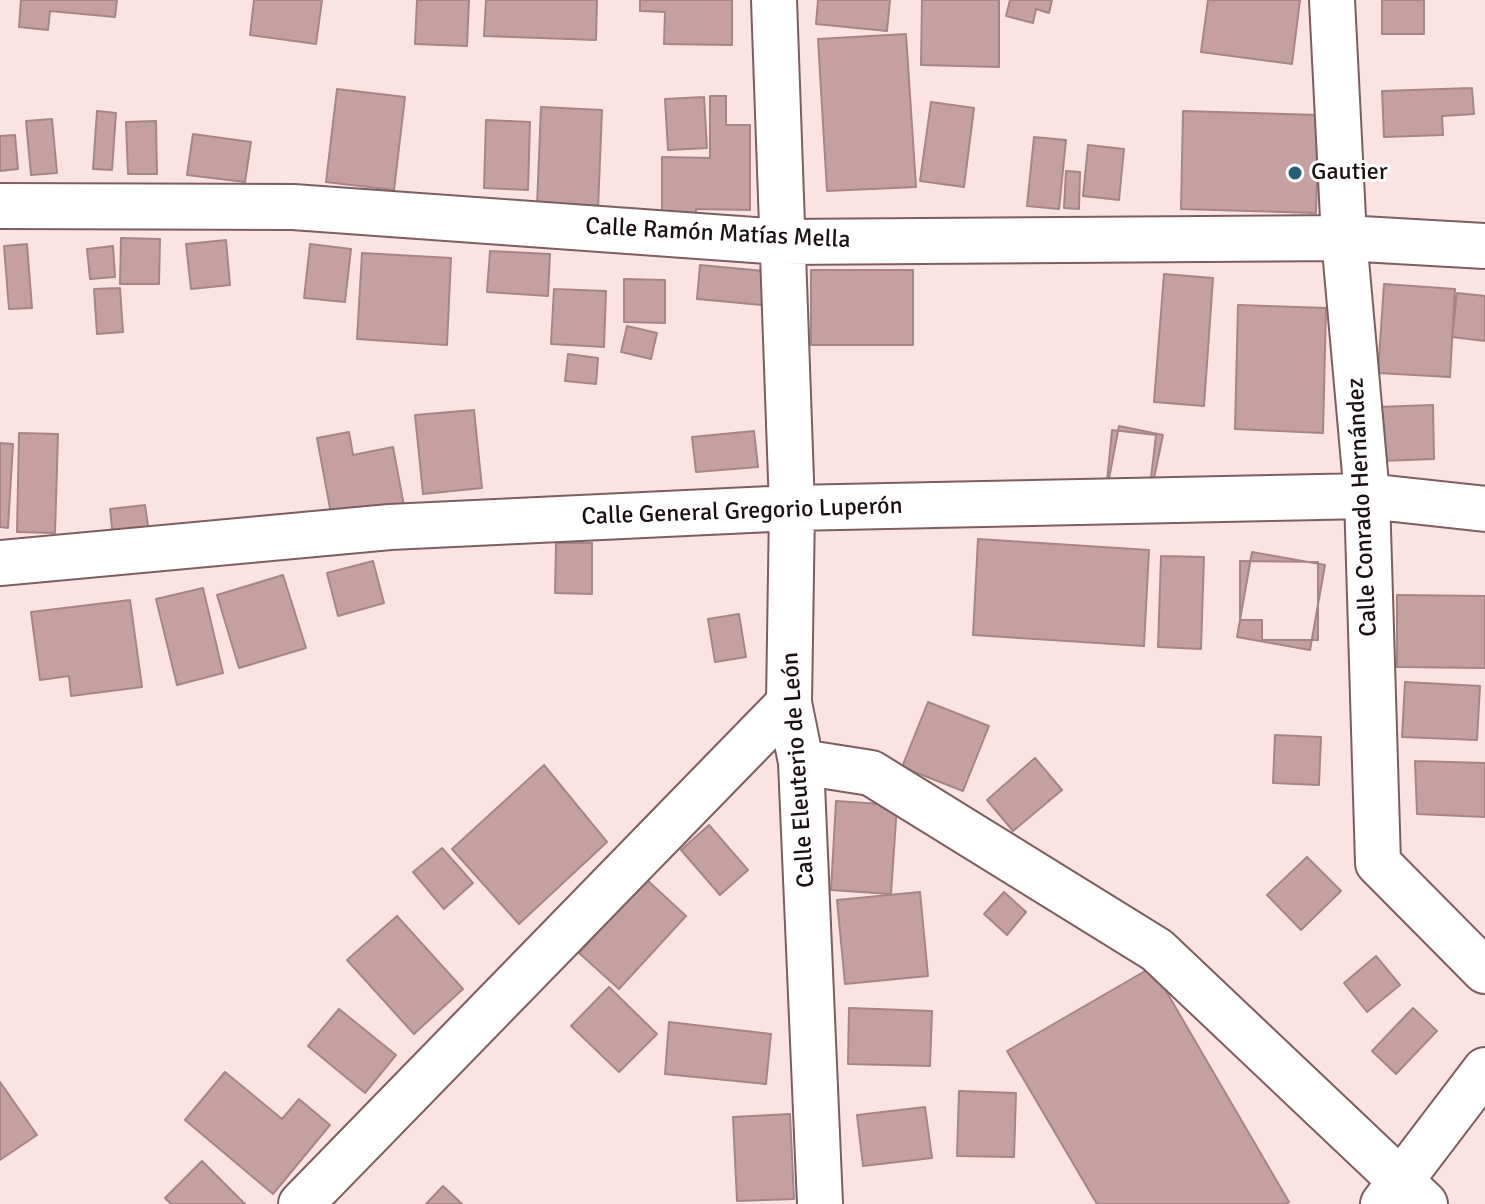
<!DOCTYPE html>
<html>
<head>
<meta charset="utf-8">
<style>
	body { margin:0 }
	canvas { display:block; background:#fbe3e3 }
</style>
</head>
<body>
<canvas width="1485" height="1204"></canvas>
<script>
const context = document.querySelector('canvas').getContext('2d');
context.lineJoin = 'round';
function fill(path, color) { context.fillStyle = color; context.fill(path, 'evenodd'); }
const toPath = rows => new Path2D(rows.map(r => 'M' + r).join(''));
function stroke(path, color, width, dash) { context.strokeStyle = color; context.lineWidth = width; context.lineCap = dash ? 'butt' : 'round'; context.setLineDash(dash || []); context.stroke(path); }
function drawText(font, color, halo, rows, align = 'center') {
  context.font = font + ' Signika,sans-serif'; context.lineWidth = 6; context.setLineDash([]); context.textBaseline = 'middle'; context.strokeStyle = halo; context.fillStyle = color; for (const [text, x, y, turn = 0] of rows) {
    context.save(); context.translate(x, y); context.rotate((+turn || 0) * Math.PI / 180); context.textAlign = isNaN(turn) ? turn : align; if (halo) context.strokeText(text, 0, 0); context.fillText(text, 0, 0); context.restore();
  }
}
const building = toPath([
	[21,0,117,0,115,17,50,11,48,30,19,27,21,0],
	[254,0,322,0,316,44,250,35,254,0],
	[417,0,469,0,467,46,415,44,417,0],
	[486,0,597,0,596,40,484,36,486,0],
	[640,0,732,0,732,45,664,44,665,12,640,11,640,0],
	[818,0,890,0,887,31,816,24,818,0],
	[922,0,999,0,999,67,921,65,922,0],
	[1010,0,1052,0,1049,13,1036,9,1033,23,1006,16,1010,0],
	[1208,0,1300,0,1292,64,1201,52,1208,0],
	[1382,0,1424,0,1424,34,1382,34,1382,0],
	[906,34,916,187,827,191,818,39,906,34],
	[1472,88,1474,114,1442,116,1443,135,1384,137,1382,91,1472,88],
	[337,89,405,97,394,190,326,182,337,89],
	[710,96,726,96,726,125,750,125,750,210,696,209,696,217,662,217,662,157,710,158,710,96],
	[704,97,707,148,668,150,665,99,704,97],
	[931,102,974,108,964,187,920,181,931,102],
	[541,107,602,110,598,209,537,206,541,107],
	[97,111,116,113,112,170,93,169,97,111],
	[1183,111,1319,115,1316,213,1181,209,1183,111],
	[52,119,57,173,31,175,26,121,52,119],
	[486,120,530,122,528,190,484,188,486,120],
	[156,121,157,174,128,174,126,122,156,121],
	[193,134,251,142,245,182,187,175,193,134],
	[15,135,18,169,0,171,0,136,15,135],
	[1034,137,1066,140,1059,209,1027,206,1034,137],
	[1088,145,1124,149,1119,200,1083,196,1088,145],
	[1066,171,1080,172,1079,209,1064,208,1066,171],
	[121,238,160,239,159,284,120,284,121,238],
	[226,240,230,285,191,289,186,244,226,240],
	[27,244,32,308,9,309,4,246,27,244],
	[310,244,351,249,345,302,304,298,310,244],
	[113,246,115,277,90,279,87,249,113,246],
	[490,251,550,254,548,296,487,292,490,251],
	[362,253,451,258,447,345,357,339,362,253],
	[700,265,764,271,762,305,697,299,700,265],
	[811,270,913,270,913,345,811,345,811,270],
	[1164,274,1213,278,1204,406,1154,402,1164,274],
	[624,279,665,280,665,323,624,322,624,279],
	[1384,284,1455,289,1450,377,1378,373,1384,284],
	[120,288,123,332,97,334,94,289,120,288],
	[554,289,606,291,604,347,551,344,554,289],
	[1457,293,1485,296,1485,341,1452,337,1457,293],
	[1238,305,1326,308,1323,433,1235,429,1238,305],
	[627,326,657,333,651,359,621,352,627,326],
	[568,354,598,358,596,384,565,381,568,354],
	[1433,405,1434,459,1379,461,1377,407,1433,405],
	[474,410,482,488,423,494,415,415,474,410],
	[1119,426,1163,435,1151,493,1108,484,1119,426],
	[1112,430,1156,435,1150,486,1107,481,1112,430],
	[754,431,758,467,696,472,692,437,754,431],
	[349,432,353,455,393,447,404,506,332,519,317,438,349,432],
	[19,433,58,434,55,533,17,532,19,433],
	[0,443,13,444,8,528,0,527,0,443],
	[145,505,149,533,113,537,110,509,145,505],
	[978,539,1149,550,1144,646,973,635,978,539],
	[556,543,592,543,592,594,555,593,556,543],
	[1252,552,1325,565,1310,650,1237,637,1252,552],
	[1161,556,1204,557,1201,649,1158,647,1161,556],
	[373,561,384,603,338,616,327,573,373,561],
	[1240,561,1318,562,1318,640,1262,640,1262,620,1240,620,1240,561],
	[283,575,306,648,239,668,217,595,283,575],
	[203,588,223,673,177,685,156,599,203,588],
	[1397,595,1485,596,1485,668,1397,667,1397,595],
	[130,600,142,687,71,696,69,676,40,680,31,612,130,600],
	[739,614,746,657,715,662,708,619,739,614],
	[1405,682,1480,686,1477,740,1402,737,1405,682],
	[928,702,989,726,963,791,902,767,928,702],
	[1275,735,1321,737,1319,785,1273,783,1275,735],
	[1035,758,1062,790,1013,831,987,800,1035,758],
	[1415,761,1485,763,1485,817,1417,814,1415,761],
	[544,765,607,842,519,924,452,849,544,765],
	[836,801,897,805,891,894,831,890,836,801],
	[709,825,748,870,720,895,681,850,709,825],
	[442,848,473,883,444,909,413,872,442,848],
	[1307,857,1341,891,1301,930,1267,895,1307,857],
	[646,879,686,916,619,989,579,953,646,879],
	[920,892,928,976,845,984,837,900,920,892],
	[1004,892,1026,912,1007,935,984,914,1004,892],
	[397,916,463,989,414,1034,347,960,397,916],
	[1376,956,1400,985,1367,1012,1344,983,1376,956],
	[1152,967,1289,1202,1285,1204,1097,1204,1007,1051,1152,967],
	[609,987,657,1034,619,1072,571,1026,609,987],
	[849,1008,932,1011,930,1066,848,1064,849,1008],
	[1413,1008,1437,1031,1396,1074,1372,1051,1413,1008],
	[339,1009,396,1055,365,1093,308,1046,339,1009],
	[669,1022,771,1034,766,1084,665,1074,669,1022],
	[225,1072,282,1119,299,1099,330,1125,273,1194,185,1120,225,1072],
	[0,1082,37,1135,0,1160,0,1082],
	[959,1091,1016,1093,1014,1157,957,1156,959,1091],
	[925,1107,932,1158,863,1166,857,1115,925,1107],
	[790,1114,794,1199,737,1201,733,1117,790,1114],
	[202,1161,245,1204,171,1204,165,1198,202,1161],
	[443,1186,462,1204,426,1204,443,1186]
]);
fill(building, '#c5a0a0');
stroke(building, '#a78485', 2);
const minor = toPath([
	[774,0,792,508,789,703,801,762,820,1204],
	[1332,0,1344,238,1367,496,1378,863,1485,971],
	[0,206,293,207,782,242,1344,238,1485,246],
	[0,563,390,527,792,508,1367,496,1485,509],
	[801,762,871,773,1157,950,1425,1204],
	[301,1204,789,703],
	[1383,1204,1485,1070]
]);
stroke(minor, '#7e5d5e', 48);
stroke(minor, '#fff', 44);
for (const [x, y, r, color] of [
	[1295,173,8,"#225f76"]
]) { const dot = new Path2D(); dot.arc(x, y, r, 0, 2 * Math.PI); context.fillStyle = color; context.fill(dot); stroke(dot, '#fff', 3); }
drawText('24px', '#1d1010', '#fff', [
	["Gautier",1311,173]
], 'left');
drawText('24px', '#1d1010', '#fff', [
	["Calle Ramón Matías Mella",718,234,3],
	["Calle Conrado Hernández",1363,507,-93],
	["Calle General Gregorio Luperón",742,512,-2],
	["Calle Eleuterio de León",799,770,-94]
]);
</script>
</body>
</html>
